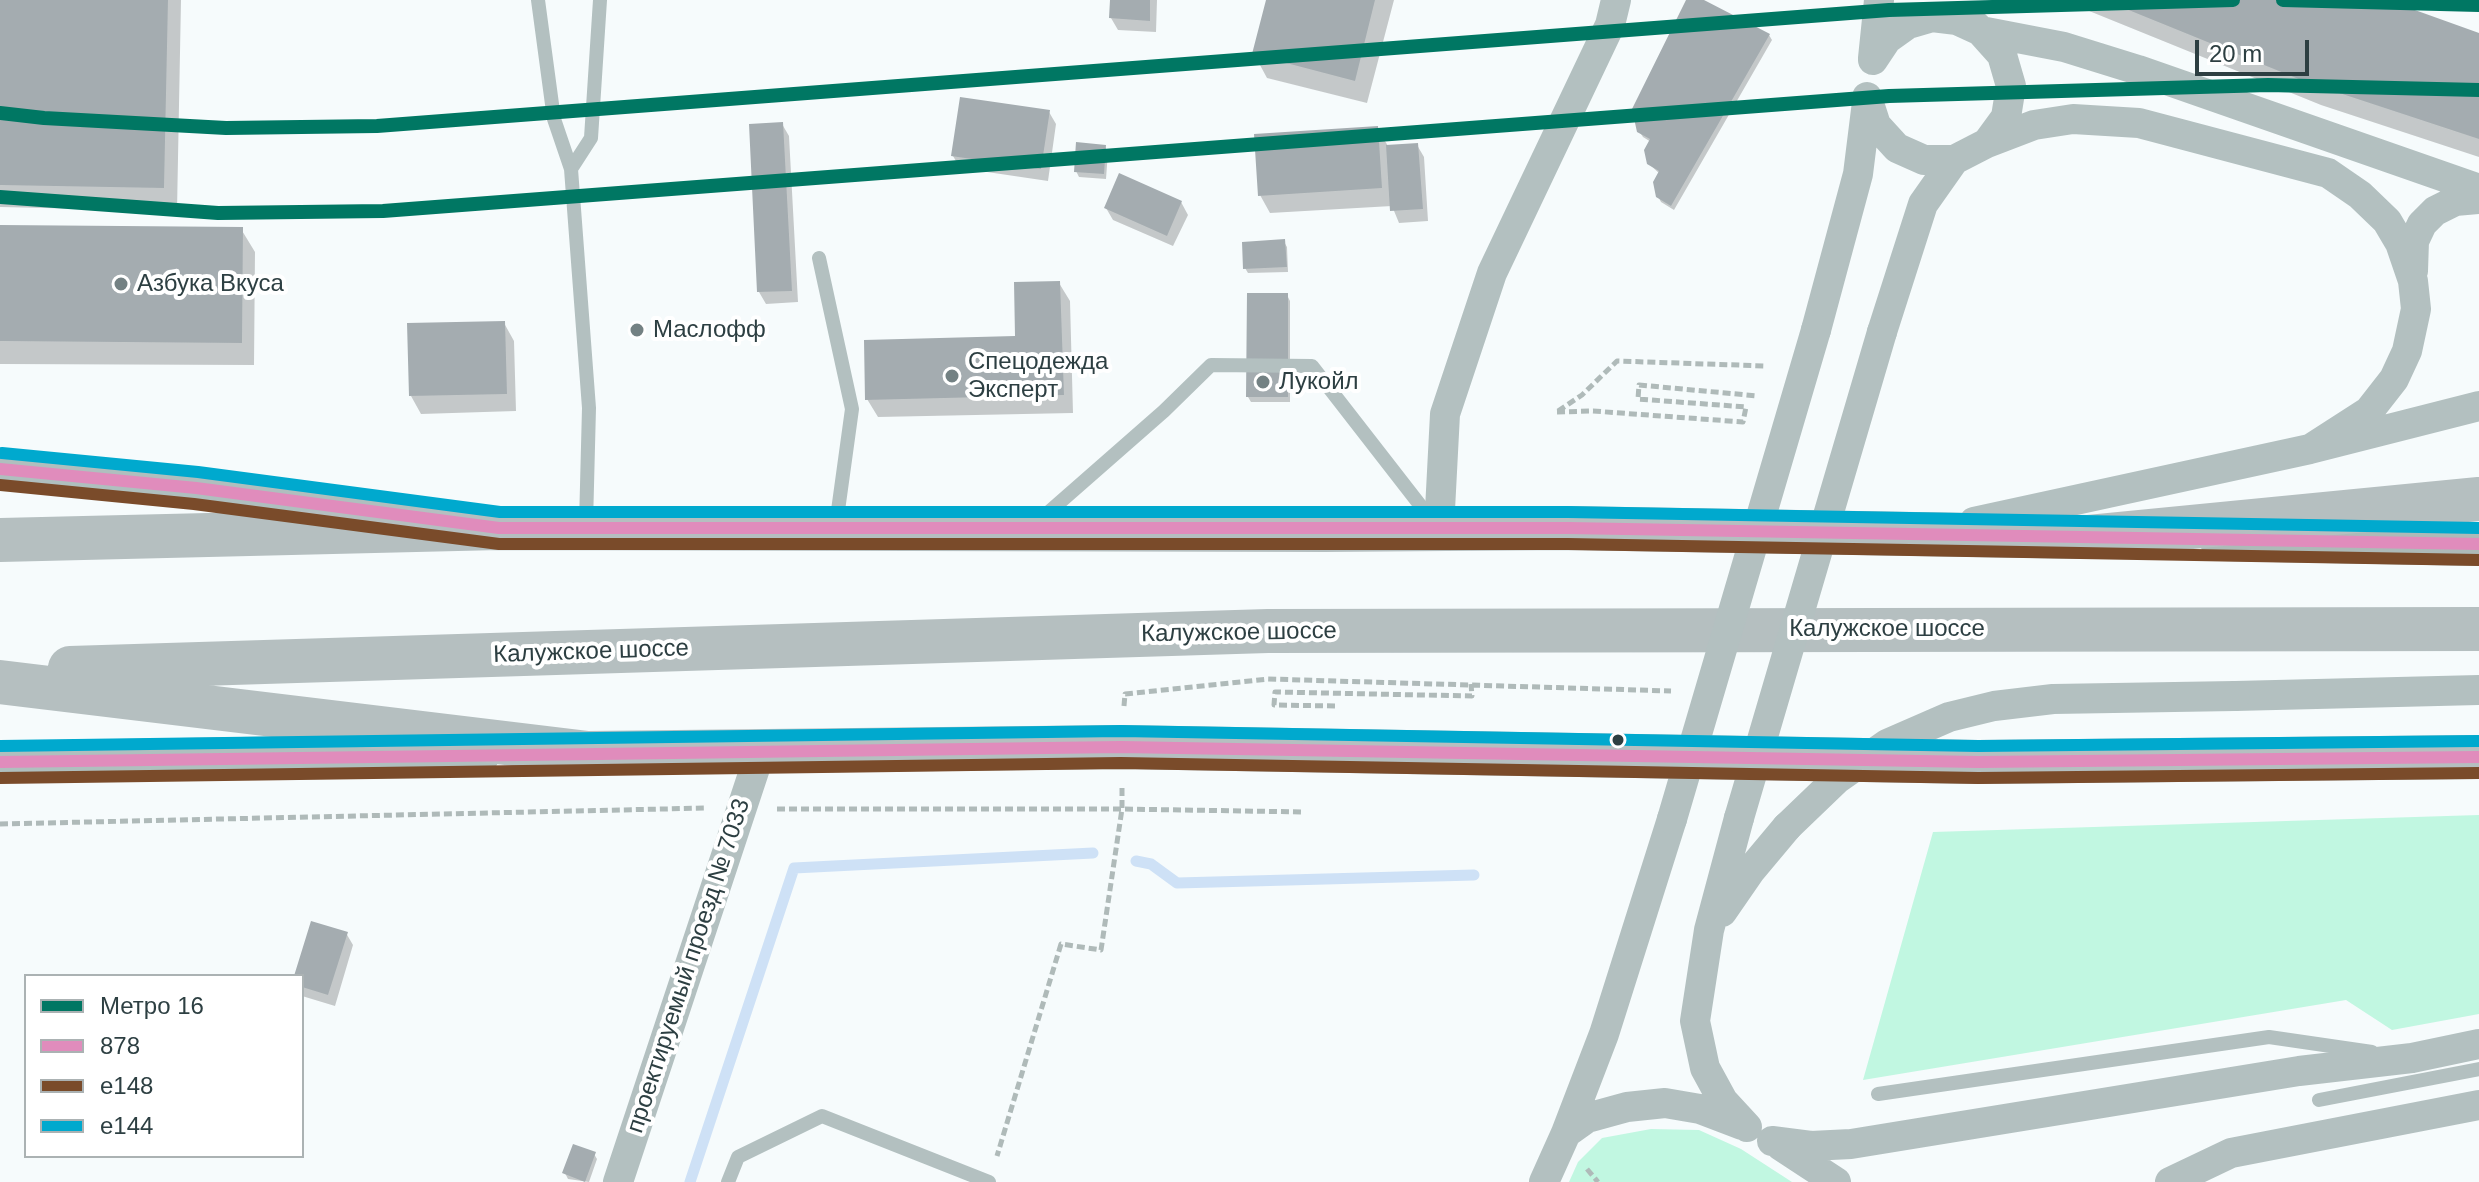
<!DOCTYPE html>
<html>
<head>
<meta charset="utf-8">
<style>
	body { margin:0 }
	#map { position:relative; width:2479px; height:1182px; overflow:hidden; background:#f6fbfc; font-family:Helvetica,sans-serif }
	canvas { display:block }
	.legend { position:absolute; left:24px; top:974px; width:280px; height:184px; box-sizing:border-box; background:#fff; border:2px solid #abb2b3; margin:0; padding:10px 14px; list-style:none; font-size:24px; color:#2d3f42 }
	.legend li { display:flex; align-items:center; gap:16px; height:40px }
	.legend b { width:40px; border:2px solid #abb2b3 }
	.scale { position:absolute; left:2195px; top:40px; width:114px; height:36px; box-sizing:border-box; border:4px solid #2d3f42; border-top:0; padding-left:10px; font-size:24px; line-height:28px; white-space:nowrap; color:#2d3f42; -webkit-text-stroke:6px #fff; paint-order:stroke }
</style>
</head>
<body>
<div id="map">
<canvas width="2479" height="1182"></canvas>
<ul class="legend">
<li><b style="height:10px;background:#007763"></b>Метро 16</li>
<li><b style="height:10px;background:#e08cbc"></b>878</li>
<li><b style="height:10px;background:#7a4b2a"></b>е148</li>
<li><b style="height:10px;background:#00a9ce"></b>е144</li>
</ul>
<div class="scale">20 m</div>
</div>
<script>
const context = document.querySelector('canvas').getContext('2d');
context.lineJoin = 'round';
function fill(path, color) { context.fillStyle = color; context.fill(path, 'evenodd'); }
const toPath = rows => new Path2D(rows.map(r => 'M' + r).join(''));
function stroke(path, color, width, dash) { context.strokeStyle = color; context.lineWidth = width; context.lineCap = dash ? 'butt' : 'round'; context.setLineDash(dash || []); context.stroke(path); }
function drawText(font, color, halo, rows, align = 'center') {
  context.font = font + ' Helvetica,sans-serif'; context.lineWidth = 8; context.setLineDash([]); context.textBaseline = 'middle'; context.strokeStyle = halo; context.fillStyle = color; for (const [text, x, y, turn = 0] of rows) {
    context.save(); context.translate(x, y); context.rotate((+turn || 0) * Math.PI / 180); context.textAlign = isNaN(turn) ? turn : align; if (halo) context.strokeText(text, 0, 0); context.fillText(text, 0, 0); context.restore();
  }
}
fill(toPath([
	[2479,815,2479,1014,2392,1030,2346,1000,1863,1080,1933,832],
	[1651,1129,1699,1130,1741,1149,1792,1182,1569,1182,1578,1162,1602,1138]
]), '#c1f7e1');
fill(toPath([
	[0,0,181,0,177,211,0,207],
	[1112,0,1157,0,1156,32,1118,30,1111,18],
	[1268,0,1394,0,1367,103,1267,78,1254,54],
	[1689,0,1699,0,1769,35,1772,40,1674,210,1661,202,1658,196,1660,174,1649,164,1651,142,1643,137,1639,131],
	[2062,0,2381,0,2479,35,2479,157,2321,105],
	[1049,112,1056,124,1048,181,960,168,953,156],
	[782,124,789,136,798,302,766,304,759,292],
	[1377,128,1388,146,1417,145,1424,157,1428,221,1399,223,1392,206,1270,213,1260,195],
	[1105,147,1108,152,1106,179,1079,177,1076,171],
	[1181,202,1188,215,1173,246,1113,220,1106,208],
	[0,227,241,229,255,252,254,365,0,364],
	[1284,242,1287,247,1288,272,1248,273,1245,268],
	[1059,283,1070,301,1073,413,878,417,867,399,1017,338],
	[1287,295,1290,301,1290,402,1251,402,1248,397],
	[504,323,514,341,516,411,421,414,411,396],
	[346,933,353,945,335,1006,302,996,302,976,296,976],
	[594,1154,597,1159,589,1182,568,1179,565,1173]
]), '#0003');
stroke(toPath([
	[1136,861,1151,864,1177,883,1474,875],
	[690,1182,794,868,1093,853]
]), '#cee1f6', 11);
fill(toPath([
	[0,0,168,0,164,188,0,185],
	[1110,0,1150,0,1150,21,1109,18],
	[1266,0,1375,0,1355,81,1252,54],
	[1686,0,1704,0,1770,34,1671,206,1656,197,1653,182,1659,171,1647,164,1644,150,1650,139,1637,132,1632,109],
	[2104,0,2387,0,2479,33,2479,139,2306,82],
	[960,97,1050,110,1041,169,951,156],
	[783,122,792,291,757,292,749,124],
	[1378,126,1382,188,1258,196,1254,134],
	[1076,142,1106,145,1104,174,1074,172],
	[1418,143,1423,209,1390,211,1386,145],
	[1119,173,1182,201,1167,236,1104,208],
	[0,225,243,227,242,343,0,341],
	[1285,239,1287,267,1243,269,1242,242],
	[1060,281,1064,395,865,400,864,340,1015,336,1014,282],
	[1247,293,1288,293,1288,397,1246,397],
	[505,321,507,394,409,396,407,323],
	[311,921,348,932,328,995,302,987,302,976,294,976],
	[573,1144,596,1152,585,1182,562,1173]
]), '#a4acb0');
stroke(toPath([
	[1558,411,1582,395,1617,361,1766,366],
	[1557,412,1593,411,1743,422,1746,407,1638,399,1639,385,1758,396],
	[1124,706,1125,694,1268,679,1671,691],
	[1335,706,1274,705,1275,692,1472,696,1471,684],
	[1122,788,1122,809,1305,812],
	[777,809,1122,809,1101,950,1061,944,997,1156],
	[0,824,707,808],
	[1587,1169,1598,1182]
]), '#afbab9', 5, [8, 4]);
stroke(toPath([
	[538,0,554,119,571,169],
	[819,258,852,409,836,525],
	[1042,518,1164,411,1211,365,1312,366,1434,523],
	[586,524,589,408,571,169,591,138,600,0],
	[1878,1094,2269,1037,2372,1052],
	[2319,1100,2479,1069],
	[728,1182,738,1157,822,1116,989,1182]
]), '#b3c0c0', 14);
stroke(toPath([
	[1976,26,2002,55,2011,86,2006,117,1987,143],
	[1873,58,1879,0],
	[1873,60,1887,39,1908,24,1932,17,1957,20,1981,31,2064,47,2138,70,2479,189],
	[1867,97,1876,125,1897,148,1924,160,1954,160,1987,143,2034,125,2073,119,2139,123,2328,173,2360,195,2387,221,2400,243,2413,281,2416,309,2407,351,2394,379,2369,411,2310,449],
	[2413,271,2414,241,2422,224,2435,211,2455,201,2479,199],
	[1816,330,1858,174,1867,102],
	[1882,332,1923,204,1954,160],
	[1974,522,2310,449,2479,406],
	[1439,529,1445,414,1492,273,1610,25,1616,0],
	[2235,696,2479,690],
	[1739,818,1709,930,1695,1021,1705,1068,1723,1101,1747,1127],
	[1722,912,1751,870,1787,827],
	[1566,1133,1587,1118,1627,1107,1665,1103,1700,1109,1742,1125],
	[1772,1141,1811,1146,1851,1144,2299,1071,2412,1058,2479,1044],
	[1781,1146,1836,1182],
	[618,1182,761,750],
	[1544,1182,1566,1133,1604,1034,1672,819],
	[2170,1182,2231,1153,2479,1105]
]), '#b3c0c0', 30);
stroke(toPath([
	[0,469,196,488,415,517],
	[0,762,479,754]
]), '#afbfbe', 42);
stroke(toPath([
	[2221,539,2479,544]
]), '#adbab8', 44);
stroke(toPath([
	[0,540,499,528,1325,530,1568,528,2089,537,2479,499],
	[70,668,1268,631,2479,629],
	[0,682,588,753,1121,747,1978,762,2479,757]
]), '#b5bfc0', 44);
stroke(toPath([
	[1739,818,1882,332],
	[1672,819,1816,330],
	[1787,827,1837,779,1887,744,1949,717,1994,706,2053,699,2235,696]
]), '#b3c0c0', 30);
stroke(toPath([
	[0,469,196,488,499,528,1568,528,2479,544],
	[0,762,1121,747,1978,762,2479,757]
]), '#e08cbc', 12);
stroke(toPath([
	[0,485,194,504,499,544,1568,544,2479,560],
	[0,778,1121,763,1978,778,2479,773]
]), '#7a4b2a', 12);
stroke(toPath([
	[2,453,198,472,500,512,1568,512,2479,528],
	[0,746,1121,731,1978,746,2479,741]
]), '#00a9ce', 12);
stroke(toPath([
	[2283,0,2479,5],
	[0,113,44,118,226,128,377,126,1889,10,2233,0],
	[0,197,218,213,383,211,1889,96,2268,85,2479,90]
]), '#007763', 14);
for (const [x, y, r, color] of [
	[121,284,8,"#738183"],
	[637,330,8,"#738183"],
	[952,376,8,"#738183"],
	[1263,382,8,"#738183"],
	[1618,740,7,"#2d3f42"]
]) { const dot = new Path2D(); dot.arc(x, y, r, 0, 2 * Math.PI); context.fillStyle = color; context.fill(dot); stroke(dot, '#fff', 3); }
drawText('24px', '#2d3f42', '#fff', [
	["Азбука Вкуса",137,284],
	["Маслофф",653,330],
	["Спецодежда",968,362],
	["Эксперт",968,390],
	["Лукойл",1279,382]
], 'left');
drawText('24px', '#2d3f42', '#fff', [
	["Калужское шоссе",1887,629],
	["Калужское шоссе",1239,633,-1],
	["Калужское шоссе",591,652,-2],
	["проектируемый проезд № 7033",689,966,-72]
]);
</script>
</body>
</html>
